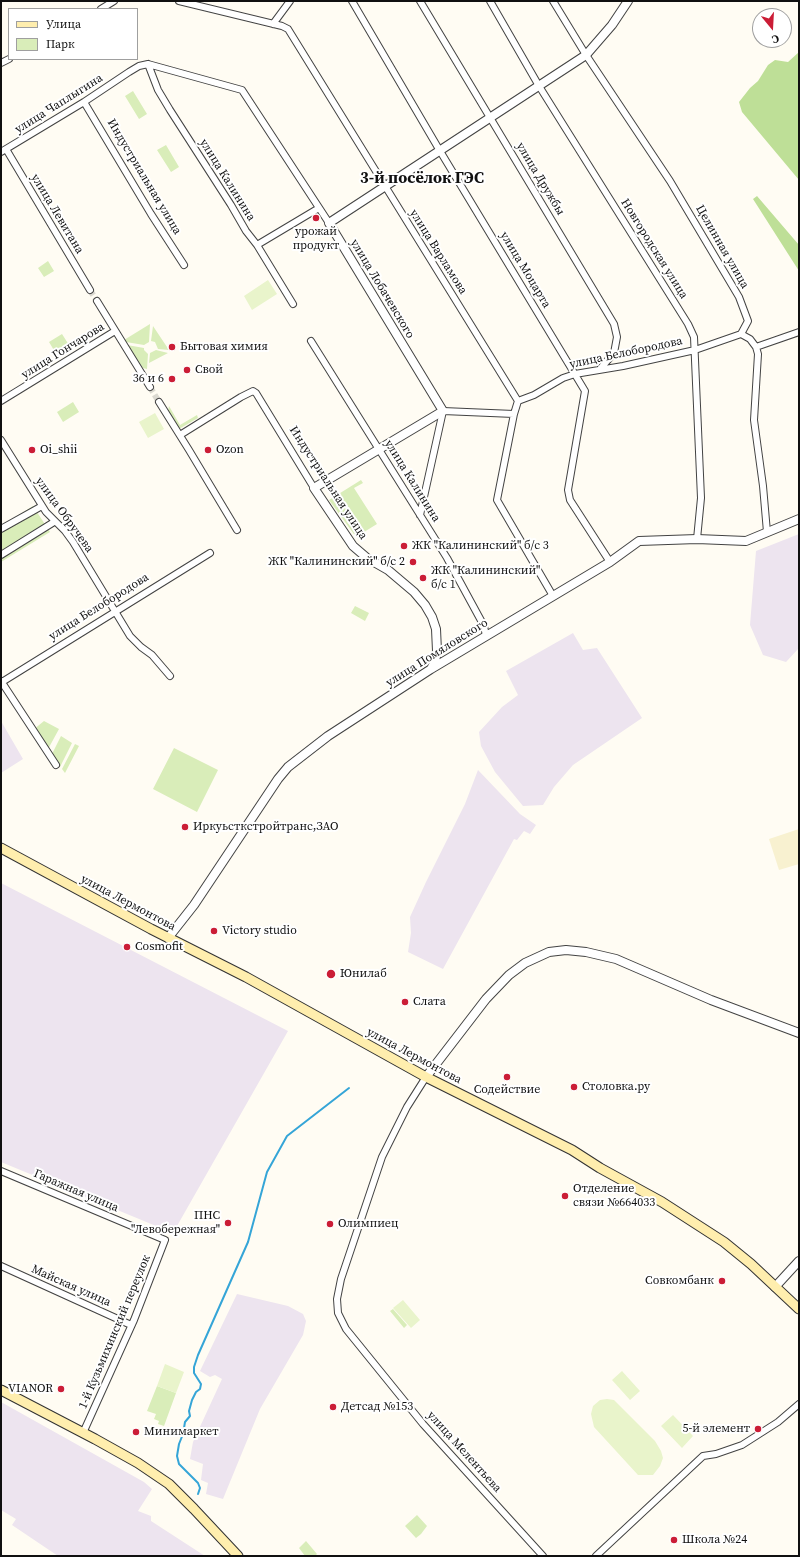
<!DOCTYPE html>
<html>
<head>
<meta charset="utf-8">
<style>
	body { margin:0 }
	#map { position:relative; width:800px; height:1557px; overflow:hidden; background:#fffcf3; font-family:"Source Serif 4",serif }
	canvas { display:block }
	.frame { position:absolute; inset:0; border:2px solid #101010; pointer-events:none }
	.legend { position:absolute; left:8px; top:8px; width:130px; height:52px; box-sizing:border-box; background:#fff; border:1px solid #9f9f9f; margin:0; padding:5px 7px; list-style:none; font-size:12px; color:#101010 }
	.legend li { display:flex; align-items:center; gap:8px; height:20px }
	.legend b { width:20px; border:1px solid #9f9f9f }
	.north { position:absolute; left:752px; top:8px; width:40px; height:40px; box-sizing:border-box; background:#fff; border:1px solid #9f9f9f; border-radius:50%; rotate:162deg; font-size:11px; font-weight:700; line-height:16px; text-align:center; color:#101010 }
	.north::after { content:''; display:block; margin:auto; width:14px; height:18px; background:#cb1d36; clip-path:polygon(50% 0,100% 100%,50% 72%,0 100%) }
</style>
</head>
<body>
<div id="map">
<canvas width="800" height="1557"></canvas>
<div class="frame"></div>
<ul class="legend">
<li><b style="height:5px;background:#ffeeae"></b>Улица</li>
<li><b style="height:11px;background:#d9edb9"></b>Парк</li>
</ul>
<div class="north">С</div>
</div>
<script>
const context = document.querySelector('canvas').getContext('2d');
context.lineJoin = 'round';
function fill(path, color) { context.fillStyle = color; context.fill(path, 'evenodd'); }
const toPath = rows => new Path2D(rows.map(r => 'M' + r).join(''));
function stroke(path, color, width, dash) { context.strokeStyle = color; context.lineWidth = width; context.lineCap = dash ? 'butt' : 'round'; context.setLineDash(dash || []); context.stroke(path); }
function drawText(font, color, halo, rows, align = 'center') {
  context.font = font + ' "Source Serif 4",serif'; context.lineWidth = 4; context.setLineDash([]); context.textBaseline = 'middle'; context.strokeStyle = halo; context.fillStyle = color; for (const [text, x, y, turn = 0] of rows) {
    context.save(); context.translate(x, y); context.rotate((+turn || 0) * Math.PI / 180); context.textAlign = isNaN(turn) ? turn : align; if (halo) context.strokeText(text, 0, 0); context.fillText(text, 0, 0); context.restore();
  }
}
fill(toPath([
	[799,534,799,648,786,662,763,655,750,625,756,551],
	[573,633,583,650,597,648,642,718,573,765,554,787,543,805,523,806,495,772,481,746,479,732,502,707,518,695,506,671],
	[1,721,23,759,1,773],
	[478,770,520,814,536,825,530,834,524,831,517,840,514,839,443,969,408,952,411,933,410,917,426,882,465,804],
	[1,883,288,1031,173,1233,1,1162],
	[237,1294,288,1306,303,1314,306,1321,303,1335,260,1409,223,1499,206,1494,208,1483,201,1480,203,1464,190,1459,193,1442,222,1379,215,1375,210,1377,200,1371],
	[1,1402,144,1482,152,1489,138,1511,151,1516,151,1521,205,1556,58,1556,12,1525,16,1519,1,1510]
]), '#ede4ef');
fill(toPath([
	[799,829,799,864,779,870,769,839]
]), '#f8f1d0');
fill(toPath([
	[133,91,147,114,139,119,125,96],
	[166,145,179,167,171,172,157,150],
	[48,261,54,271,44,277,38,268],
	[150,324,149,342,144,345,126,342,124,340],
	[153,326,169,350,158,349,155,342,151,341],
	[62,334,69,345,55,352,49,342],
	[127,345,144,348,144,350,148,354,147,369,143,368],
	[156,350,168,353,149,363,150,353],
	[73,402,79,412,63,422,57,412],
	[169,406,180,425,197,415,198,418,179,429,168,411],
	[361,480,363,483,354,488,377,524,356,537,329,500],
	[33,506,50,532,1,562,1,526],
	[355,606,369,613,365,621,351,613],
	[44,721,59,729,47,751,33,730],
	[61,736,72,743,60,767,51,756],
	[75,744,79,746,65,773,62,769],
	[174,748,218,770,197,812,153,789],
	[393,1309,407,1325,404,1328,390,1311],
	[157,1386,176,1393,164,1426,158,1424,159,1421,154,1419,156,1414,147,1411],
	[417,1515,427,1526,421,1534,416,1538,405,1526],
	[306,1541,317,1554,315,1556,305,1556,299,1548]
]), '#d9edb9');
fill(toPath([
	[799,52,799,180,742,112,739,102,750,88,758,81,768,65,775,60,788,62],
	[757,196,799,245,799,271,753,199]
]), '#bedf97');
fill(toPath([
	[268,280,277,294,252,310,244,296],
	[155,413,164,429,148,438,139,422],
	[403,1300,420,1320,411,1328,393,1308],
	[165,1364,184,1372,176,1393,157,1386],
	[622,1371,640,1391,630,1400,612,1380],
	[607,1399,614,1400,655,1441,661,1451,663,1458,660,1466,653,1475,638,1475,594,1427,591,1414,593,1406,600,1400],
	[673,1415,693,1436,682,1448,661,1426]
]), '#e9f4cb');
stroke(toPath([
	[198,1494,200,1488,198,1483,179,1464,177,1456,179,1444,183,1434,185,1422,190,1416,189,1411,192,1400,196,1392,200,1389,201,1384,194,1373,194,1367,198,1355,248,1242,267,1172,287,1136,349,1088]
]), '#35a5d7', 2);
stroke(toPath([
	[90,290,97,301],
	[150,387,159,402]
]), '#dbd9d1', 6, [6, 3]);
const minor = toPath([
	[179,1,282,26,288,29,518,401,514,414,497,500,553,596],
	[352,1,440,151,585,391,568,490,570,500,610,562],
	[420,1,614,324,617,337,614,353,600,369],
	[490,1,539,86,688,324,694,337,701,498,697,539],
	[553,1,586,55,670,181,739,297,748,321,741,334],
	[101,9,114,1],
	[273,24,290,1],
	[1,63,9,59],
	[148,64,158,90,170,110,231,205,246,231,257,245,293,304],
	[84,102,151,214,184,265],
	[6,149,90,290],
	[1,152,84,102,129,72,139,66,148,64,242,90,329,223],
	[257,245,319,208],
	[97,301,150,387],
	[741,334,750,339,756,347,758,354,754,420,763,486,767,532],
	[311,341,447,558,484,626,486,636],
	[756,347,799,332],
	[1,401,115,331],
	[518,401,534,395,563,378,575,374,623,366,695,350,741,334],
	[159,402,189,450,237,530],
	[180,435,241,397,253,391,256,393,314,488],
	[1,440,46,512,65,531,73,542,130,636,141,647,152,655,170,676],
	[420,515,443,411,514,414],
	[1,529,42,506],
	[1,555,54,522],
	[1,681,56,765],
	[2,682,210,553],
	[426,1077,407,1107,382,1157,341,1279,337,1299,338,1313,346,1329,423,1424,543,1556],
	[1,1171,165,1240,134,1320,83,1433],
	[1,1266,131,1325],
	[596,1556,703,1456,716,1454,742,1445,778,1422,799,1404]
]);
const tertiary = toPath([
	[431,669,435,661,437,651,436,629,432,617,425,605,414,592,388,570,367,558,353,546,314,488,443,411,329,223,586,55,612,25,628,1],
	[168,938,194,905,278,779,288,767,328,736,431,669,610,562,639,541,697,539,746,541,799,519],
	[426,1077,486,999,509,975,525,963,549,952,566,950,586,952,616,959,711,1000,799,1033],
	[775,1287,799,1261]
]);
const secondary = toPath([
	[1,848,151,929,246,977,426,1077,572,1150,600,1168,662,1202,724,1242,751,1264,799,1309],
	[1,1390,95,1439,138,1463,169,1484,194,1509,238,1556]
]);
stroke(minor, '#434343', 8);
stroke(tertiary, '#434343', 10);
stroke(secondary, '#323232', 11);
stroke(minor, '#fff', 6);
stroke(tertiary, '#fff', 8);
stroke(secondary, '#ffeeae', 9);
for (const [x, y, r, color] of [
	[316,218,4,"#cb1d36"],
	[172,347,4,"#cb1d36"],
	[187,370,4,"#cb1d36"],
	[172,379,4,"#cb1d36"],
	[32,450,4,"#cb1d36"],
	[208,450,4,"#cb1d36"],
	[404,546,4,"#cb1d36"],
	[413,562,4,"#cb1d36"],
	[423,578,4,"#cb1d36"],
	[185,827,4,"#cb1d36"],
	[214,931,4,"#cb1d36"],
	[127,947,4,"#cb1d36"],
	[331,974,5,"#cb1d36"],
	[405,1002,4,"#cb1d36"],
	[507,1077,4,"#cb1d36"],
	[574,1087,4,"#cb1d36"],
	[565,1196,4,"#cb1d36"],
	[228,1223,4,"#cb1d36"],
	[330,1224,4,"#cb1d36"],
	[722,1281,4,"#cb1d36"],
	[61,1389,4,"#cb1d36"],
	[333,1407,4,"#cb1d36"],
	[758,1429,4,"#cb1d36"],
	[136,1432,4,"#cb1d36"],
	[674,1540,4,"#cb1d36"]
]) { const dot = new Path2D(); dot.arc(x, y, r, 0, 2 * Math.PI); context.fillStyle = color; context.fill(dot); stroke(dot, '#fff', 1.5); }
drawText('12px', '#101010', '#fff', [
	["улица Чаплыгина",59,104,-32],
	["Индустриальная улица",144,177,59],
	["улица Дружбы",540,179,59],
	["улица Калинина",227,180,58],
	["улица Левитана",57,214,59],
	["Целинная улица",722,247,60],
	["Новгородская улица",654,249,58],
	["улица Варламова",438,252,58],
	["улица Моцарта",525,270,59],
	["улица Лобачевского",382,289,59],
	["улица Гончарова",63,351,-32],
	["улица Белобородова",626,353,-12],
	["улица Калинина",412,481,58],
	["Индустриальная улица",328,483,57],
	["улица Обручева",64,515,54],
	["улица Белобородова",99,607,-32],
	["улица Помяловского",437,653,-32],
	["улица Лермонтова",128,903,28],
	["улица Лермонтова",414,1056,28],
	["Гаражная улица",76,1191,23],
	["Майская улица",71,1286,24],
	["1-й Кузьмихинский переулок",115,1332,-67],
	["улица Мелентьева",464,1452,48]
]);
drawText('12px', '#101010', '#fff', [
	["урожай",316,232,"center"],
	["продукт",316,246,"center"],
	["Бытовая химия",180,347],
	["Свой",195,370],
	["36 и 6",164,379,"right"],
	["Oi_shii",40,450],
	["Ozon",216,450],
	["ЖК \"Калининский\" б/с 3",412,546],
	["ЖК \"Калининский\" б/с 2",405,562,"right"],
	["ЖК \"Калининский\"",431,571],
	["б/с 1",431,585],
	["Иркуьсткстройтранс,ЗАО",193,827],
	["Victory studio",222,931],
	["Cosmofit",135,947],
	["Юнилаб",340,974],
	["Слата",413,1002],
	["Столовка.ру",582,1087],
	["Содействие",507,1090,"center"],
	["Отделение",573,1189],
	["связи №664033",573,1203],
	["ПНС",220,1216,"right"],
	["\"Левобережная\"",220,1230,"right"],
	["Олимпиец",338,1224],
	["Совкомбанк",714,1281,"right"],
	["VIANOR",53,1389,"right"],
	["Детсад №153",341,1407],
	["5-й элемент",750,1429,"right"],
	["Минимаркет",144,1432],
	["Школа №24",682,1540]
], 'left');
drawText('bold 16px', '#101010', '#fff', [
	["3-й посёлок ГЭС",422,179]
]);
</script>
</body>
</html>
